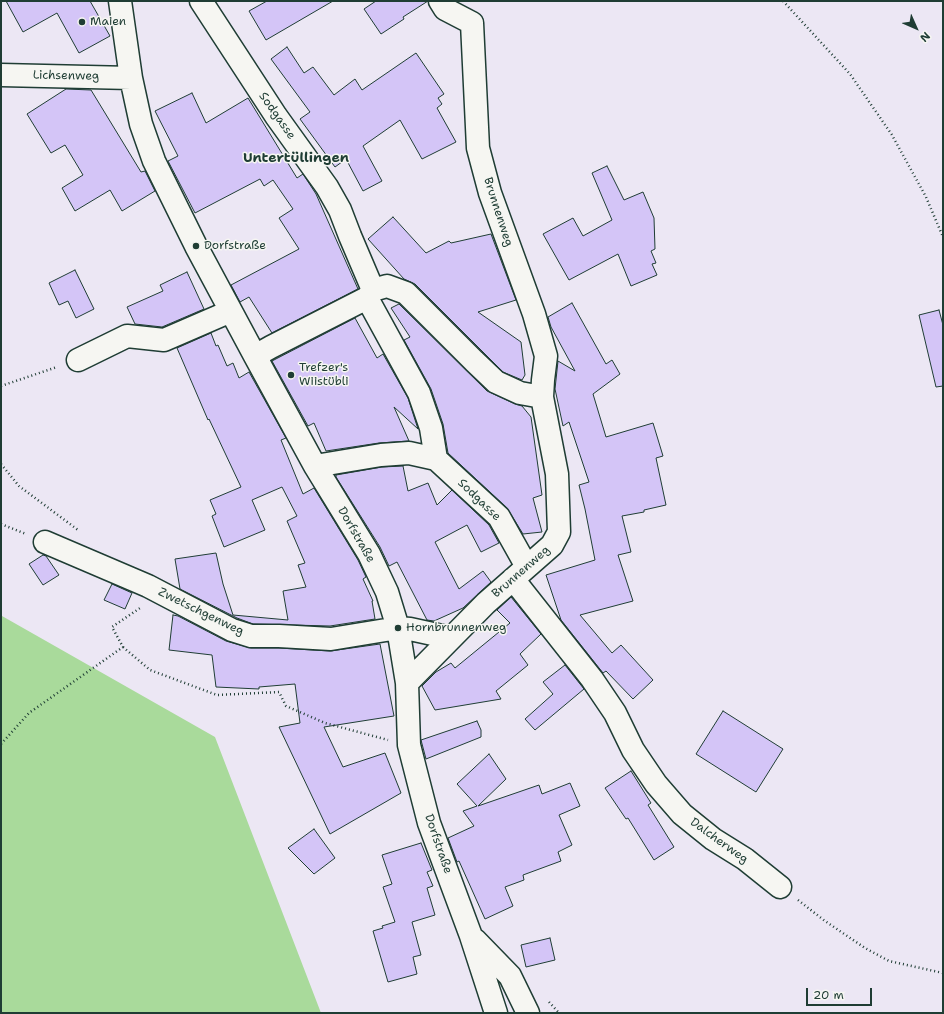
<!DOCTYPE html>
<html>
<head>
<meta charset="utf-8">
<style>
	body { margin:0 }
	#map { position:relative; width:944px; height:1014px; overflow:hidden; background:#ece7f4; font-family:"Shantell Sans",sans-serif }
	canvas { display:block }
	.frame { position:absolute; inset:0; border:2px solid #1f3d34; pointer-events:none }
	.north { position:absolute; left:896px; top:8px; width:40px; height:40px; -webkit-text-stroke:3px #f6f6f2; paint-order:stroke; rotate:135deg; font-size:11px; font-weight:700; line-height:16px; text-align:center; color:#1f3d34 }
	.north::after { content:''; display:block; margin:auto; width:14px; height:18px; background:#1f3d34; clip-path:polygon(50% 0,100% 100%,50% 72%,0 100%) }
	.scale { position:absolute; left:806px; top:988px; width:66px; height:18px; box-sizing:border-box; border:2px solid #1f3d34; border-top:0; padding-left:5px; font-size:12px; line-height:14px; white-space:nowrap; color:#1f3d34; -webkit-text-stroke:3px #f6f6f2; paint-order:stroke }
</style>
</head>
<body>
<div id="map">
<canvas width="944" height="1014"></canvas>
<div class="frame"></div>
<div class="north">N</div>
<div class="scale">20 m</div>
</div>
<script>
const context = document.querySelector('canvas').getContext('2d');
context.lineJoin = 'round';
function fill(path, color) { context.fillStyle = color; context.fill(path, 'evenodd'); }
const toPath = rows => new Path2D(rows.map(r => 'M' + r).join(''));
function stroke(path, color, width, dash) { context.strokeStyle = color; context.lineWidth = width; context.lineCap = dash ? 'butt' : 'round'; context.setLineDash(dash || []); context.stroke(path); }
function drawText(font, color, halo, rows, align = 'center') {
  context.font = font + ' "Shantell Sans",sans-serif'; context.lineWidth = 3; context.setLineDash([]); context.textBaseline = 'middle'; context.strokeStyle = halo; context.fillStyle = color; for (const [text, x, y, turn = 0] of rows) {
    context.save(); context.translate(x, y); context.rotate((+turn || 0) * Math.PI / 180); context.textAlign = isNaN(turn) ? turn : align; if (halo) context.strokeText(text, 0, 0); context.fillText(text, 0, 0); context.restore();
  }
}
fill(toPath([
	[1,611,2,616,215,737,321,1013,1,1013]
]), '#a9da9b');
const building = toPath([
	[6,1,90,1,110,36,79,53,57,13,23,32,6,1],
	[267,1,333,1,266,40,249,11,267,1],
	[376,1,428,1,403,17,404,19,381,34,364,9,376,1],
	[287,47,304,73,313,67,334,95,355,79,362,90,416,53,444,94,438,98,442,104,437,108,456,142,422,159,400,120,363,146,382,181,363,191,346,159,335,167,300,119,310,112,271,59,287,47],
	[66,89,91,90,141,172,145,171,155,191,122,211,110,190,75,211,62,188,83,175,65,145,51,153,27,114,66,89],
	[192,93,206,123,248,98,297,178,303,174,316,194,358,289,272,333,249,297,240,302,231,285,299,249,279,218,293,209,273,180,264,186,260,179,195,213,168,161,178,156,155,111,192,93],
	[607,166,624,200,643,192,654,218,655,249,651,251,656,263,652,264,657,275,631,286,618,254,569,280,543,234,573,218,583,236,612,220,592,173,607,166],
	[393,217,426,253,449,241,451,243,491,234,516,300,478,312,521,342,525,375,522,380,503,372,415,284,404,279,368,239,393,217],
	[75,270,94,309,76,318,68,301,59,305,49,283,75,270],
	[187,272,204,309,162,327,135,324,127,307,163,291,160,285,187,272],
	[572,303,606,364,612,360,620,374,593,394,606,437,653,423,663,456,656,458,666,505,644,510,644,512,622,516,631,552,618,555,633,601,580,615,612,653,621,645,653,680,633,699,606,671,603,673,561,620,546,575,595,560,585,509,579,485,589,482,569,422,563,426,555,389,558,361,575,371,551,327,548,317,572,303],
	[399,304,487,391,515,404,522,406,531,417,542,495,533,498,542,532,523,534,507,508,448,453,443,424,431,389,404,340,410,337,391,308,399,304],
	[939,310,943,325,943,386,936,387,919,315,939,310],
	[355,318,377,358,383,354,408,398,418,429,394,407,409,441,379,443,326,451,314,423,308,426,272,361,355,318],
	[211,333,216,346,218,345,227,366,233,363,239,378,249,372,286,438,281,440,303,494,314,488,358,560,366,577,363,579,373,601,372,601,375,619,330,626,253,624,237,618,180,589,175,559,216,553,223,584,233,615,288,620,283,591,306,587,298,565,305,563,287,521,297,516,282,487,252,500,265,530,224,547,212,516,216,514,210,500,241,487,209,419,208,420,177,348,211,333],
	[403,466,408,491,428,483,437,505,452,490,489,525,499,543,481,552,467,525,435,542,459,589,483,571,491,582,463,608,434,621,427,620,397,562,389,566,380,547,336,477,336,475,382,467,403,466],
	[43,555,46,556,59,575,43,585,29,564,43,555],
	[112,584,132,593,125,609,104,600,112,584],
	[511,597,541,634,520,654,528,665,496,691,501,699,435,710,422,686,436,672,451,663,455,668,510,623,497,610,511,597],
	[173,615,178,616,226,641,251,648,279,648,330,651,380,644,394,716,324,727,343,767,385,753,401,793,330,834,279,727,300,723,295,684,259,687,259,689,216,687,212,655,169,650,173,615],
	[565,665,584,689,535,730,525,719,553,694,543,682,565,665],
	[723,711,783,749,756,792,696,754,723,711],
	[477,721,481,730,481,737,426,759,421,740,477,721],
	[489,754,506,779,478,806,539,785,542,794,570,783,580,806,559,815,572,845,558,852,561,861,523,875,524,880,505,887,513,906,485,919,459,861,457,862,448,838,474,826,463,811,477,806,457,784,489,754],
	[631,771,651,803,648,805,674,847,654,860,628,818,626,819,605,788,631,771],
	[314,829,335,858,314,874,288,848,314,829],
	[421,843,432,870,427,872,433,886,427,888,435,915,412,922,421,955,413,957,417,974,388,982,373,931,383,928,382,926,395,922,383,887,392,884,382,855,421,843],
	[550,938,555,960,526,967,521,945,550,938]
]);
fill(building, '#d4c5f7');
stroke(building, '#1f3d34', 1);
const minor = toPath([
	[120,1,131,78,141,124,154,161,196,246,255,356,315,466,369,554,387,592,398,628,407,683,409,745,429,823,471,936,496,1013],
	[201,1,276,116,327,187,340,210,350,236,373,290],
	[1,75,131,78],
	[373,290,387,286,406,293,474,361,496,382,520,393,542,397],
	[367,298,419,393,431,428,436,459,499,517,527,567],
	[255,356,271,347,367,298,373,290],
	[78,360,127,336,164,340,231,311],
	[315,466,381,455,409,453,436,459],
	[45,542,148,586,232,630,251,636,279,636,331,639,398,628,410,629,451,638],
	[513,579,592,679,615,713,633,750,656,784,682,814,713,839,745,859,780,887],
	[407,683,486,603,552,545,559,532,557,474,542,397,543,380,546,356,534,314,490,193,478,148,472,23,445,9,440,1],
	[475,940,510,976,528,1013]
]);
stroke(minor, '#1f3d34', 25);
stroke(toPath([
	[783,1,850,74,892,135,926,197,943,237],
	[1,386,57,367],
	[1,464,19,486,78,530],
	[1,524,26,534],
	[123,647,150,670,217,695,279,692,286,706,325,723,388,740],
	[1,744,29,713,123,647,112,627,140,608],
	[798,900,825,921,865,948,889,961,943,973],
	[549,1002,559,1013]
]), '#1f3d34', 2.5, [1, 3]);
stroke(minor, '#f6f6f2', 22);
for (const [x, y, r, color] of [
	[82,22,4,"#1f3d34"],
	[196,246,4,"#1f3d34"],
	[291,375,4,"#1f3d34"],
	[398,628,4,"#1f3d34"]
]) { const dot = new Path2D(); dot.arc(x, y, r, 0, 2 * Math.PI); context.fillStyle = color; context.fill(dot); stroke(dot, '#f6f6f2', 1.5); }
drawText('12px', '#1f3d34', '#f6f6f2', [
	["Maien",90,22],
	["Dorfstraße",204,246],
	["Trefzer's",299,368],
	["Wiistübli",299,382],
	["Hornbrunnenweg",406,628]
], 'left');
drawText('12px', '#1f3d34', '#f6f6f2', [
	["Lichsenweg",66,76,1],
	["Sodgasse",277,116,55],
	["Brunnenweg",498,212,72],
	["Sodgasse",479,500,44],
	["Dorfstraße",356,535,60],
	["Brunnenweg",521,572,-41],
	["Zwetschgenweg",201,612,26],
	["Dalcherweg",719,841,36],
	["Dorfstraße",438,844,71]
]);
drawText('bold 14px', '#1f3d34', '#f6f6f2', [
	["Untertüllingen",296,158]
]);
</script>
</body>
</html>
